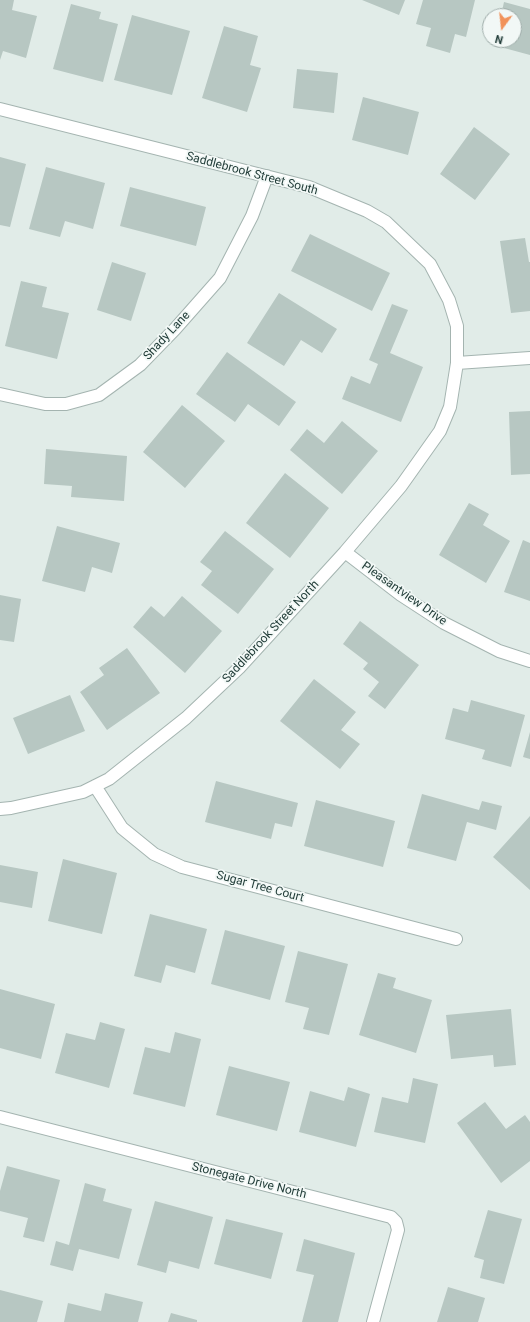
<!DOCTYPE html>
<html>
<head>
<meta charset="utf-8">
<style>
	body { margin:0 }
	#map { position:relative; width:530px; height:1322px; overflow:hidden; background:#e1ece8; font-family:Roboto,sans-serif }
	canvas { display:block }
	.north { position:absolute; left:482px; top:8px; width:40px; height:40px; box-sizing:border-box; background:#f2f8f6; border:1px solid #9fadaa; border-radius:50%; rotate:195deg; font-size:11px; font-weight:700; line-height:16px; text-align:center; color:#223d39 }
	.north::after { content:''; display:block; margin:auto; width:14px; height:18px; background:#f1925a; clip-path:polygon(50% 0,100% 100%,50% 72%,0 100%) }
</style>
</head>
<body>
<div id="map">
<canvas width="530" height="1322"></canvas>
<div class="north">N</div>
</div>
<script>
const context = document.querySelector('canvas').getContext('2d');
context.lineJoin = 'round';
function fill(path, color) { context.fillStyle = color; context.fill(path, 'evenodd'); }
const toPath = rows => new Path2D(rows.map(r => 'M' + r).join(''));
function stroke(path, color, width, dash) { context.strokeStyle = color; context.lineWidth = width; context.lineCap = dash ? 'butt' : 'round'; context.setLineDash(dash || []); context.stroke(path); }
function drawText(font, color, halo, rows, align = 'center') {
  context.font = font + ' Roboto,sans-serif'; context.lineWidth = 3.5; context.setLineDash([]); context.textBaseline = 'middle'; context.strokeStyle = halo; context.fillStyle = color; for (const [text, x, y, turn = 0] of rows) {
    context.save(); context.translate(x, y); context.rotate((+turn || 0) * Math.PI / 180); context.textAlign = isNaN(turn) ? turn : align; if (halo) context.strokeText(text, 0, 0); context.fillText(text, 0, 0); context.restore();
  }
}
fill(toPath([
	[0,0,14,0,12,10,37,16,26,58,3,51,0,60],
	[362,0,405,0,399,15],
	[423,0,475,0,466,37,455,34,450,53,426,46,431,28,416,24],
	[504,2,530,9,530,55,493,45,494,40,514,40,514,16,501,16],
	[71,4,101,12,99,19,118,24,103,82,53,69],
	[132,15,190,31,172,95,114,80],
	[224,26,258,36,250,65,261,68,247,112,202,98],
	[297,69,338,73,334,113,293,108],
	[363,97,419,112,408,155,352,140],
	[474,127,510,154,475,200,440,174],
	[0,157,26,164,10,227,0,225],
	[46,167,105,183,93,229,65,221,60,237,29,229],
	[130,187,206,207,196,246,120,226],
	[310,234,390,273,372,311,291,271],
	[525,238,529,262,530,262,530,311,511,313,500,241],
	[112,262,146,273,131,321,97,310],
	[21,281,47,287,42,307,69,313,57,359,5,346],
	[279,293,337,329,322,353,301,340,284,366,247,343],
	[392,304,408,310,390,353,423,367,401,422,342,399,351,376,370,384,378,364,369,360],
	[227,352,296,402,279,426,248,404,235,422,196,394],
	[182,405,225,441,185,488,143,452],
	[530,411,530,474,511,475,509,412],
	[342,421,378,451,342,494,290,450,307,429,324,443],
	[46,449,127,456,124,501,71,497,72,486,44,484],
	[285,473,329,508,290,558,246,523],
	[469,503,489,514,483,525,510,541,486,583,439,555],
	[57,526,120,543,112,573,92,567,85,592,42,581],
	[225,531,274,569,238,614,201,585,212,571,200,562],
	[523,540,530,543,530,601,504,592],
	[0,595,21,599,14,642,0,640],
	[182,596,222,631,185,673,133,627,151,606,164,617],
	[360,621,419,665,385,709,368,696,379,682,363,669,368,663,343,644],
	[127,648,160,693,107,730,80,692,104,675,99,668],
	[314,679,356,712,341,730,360,744,340,769,280,721],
	[70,695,85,731,28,754,13,718],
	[471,700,525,715,511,767,482,759,485,750,445,739,453,708,468,712],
	[530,732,530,759,523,757],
	[216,781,298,803,292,827,275,823,271,839,205,822],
	[422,794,479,810,482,801,502,806,496,830,467,822,456,861,407,848],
	[316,800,395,821,383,867,304,846],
	[530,816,530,890,493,857],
	[63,859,117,873,102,934,48,921],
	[0,865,38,872,32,908,0,902],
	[150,914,207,929,195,973,166,965,161,983,134,976],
	[225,930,285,946,270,1000,211,984],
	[298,951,348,964,329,1035,303,1029,309,1008,285,1002],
	[378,973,396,978,393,988,432,1000,416,1053,359,1035],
	[0,989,55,1004,41,1059,0,1048],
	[511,1009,516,1065,494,1067,493,1055,451,1059,446,1015],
	[100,1022,125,1029,109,1088,55,1073,66,1033,95,1040],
	[175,1032,201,1039,185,1107,133,1094,145,1047,170,1053],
	[229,1066,290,1082,277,1131,216,1115],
	[413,1078,438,1084,425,1143,374,1132,382,1097,408,1103],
	[348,1087,370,1094,356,1147,299,1132,310,1091,344,1101],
	[485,1102,506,1129,525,1115,530,1122,530,1161,501,1183,457,1123],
	[7,1166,60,1180,44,1242,23,1237,28,1218,0,1211,0,1191],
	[85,1183,106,1189,103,1201,132,1209,119,1259,79,1249,73,1271,50,1265,56,1241,69,1245],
	[155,1201,213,1217,199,1269,169,1261,166,1273,137,1265],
	[488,1210,522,1219,504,1284,480,1278,484,1260,474,1257],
	[226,1219,283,1233,271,1279,214,1264],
	[304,1239,355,1253,338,1322,302,1322,314,1275,296,1271],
	[448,1287,485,1298,478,1322,437,1322],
	[0,1290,43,1301,37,1322,0,1322],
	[105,1293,143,1302,138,1322,64,1322,68,1303,101,1311],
	[171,1313,197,1320,197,1322,168,1322]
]), '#b7c7c2');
const street = toPath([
	[0,109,309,187,367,211,386,222,430,264,449,300,457,326,457,363,450,407,440,431,401,486,345,552,239,668,186,718,109,779,83,792,11,808,0,809],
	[457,363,530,358],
	[0,394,45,404,66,404,99,395,140,365,175,329,220,278,252,216,267,176],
	[345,552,401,595,444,623,499,651,530,661],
	[95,786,122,828,154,854,182,867,456,939],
	[0,1117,391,1217,396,1222,398,1230,373,1322]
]);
stroke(street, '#a4b4b0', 14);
stroke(street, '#fff', 12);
drawText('12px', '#223d39', '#f2f8f6', [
	["Saddlebrook Street South",252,174,15],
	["Shady Lane",167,336,-47],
	["Pleasantview Drive",404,594,35],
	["Saddlebrook Street North",271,632,-47],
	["Sugar Tree Court",260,887,15],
	["Stonegate Drive North",249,1181,14]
]);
</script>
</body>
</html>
